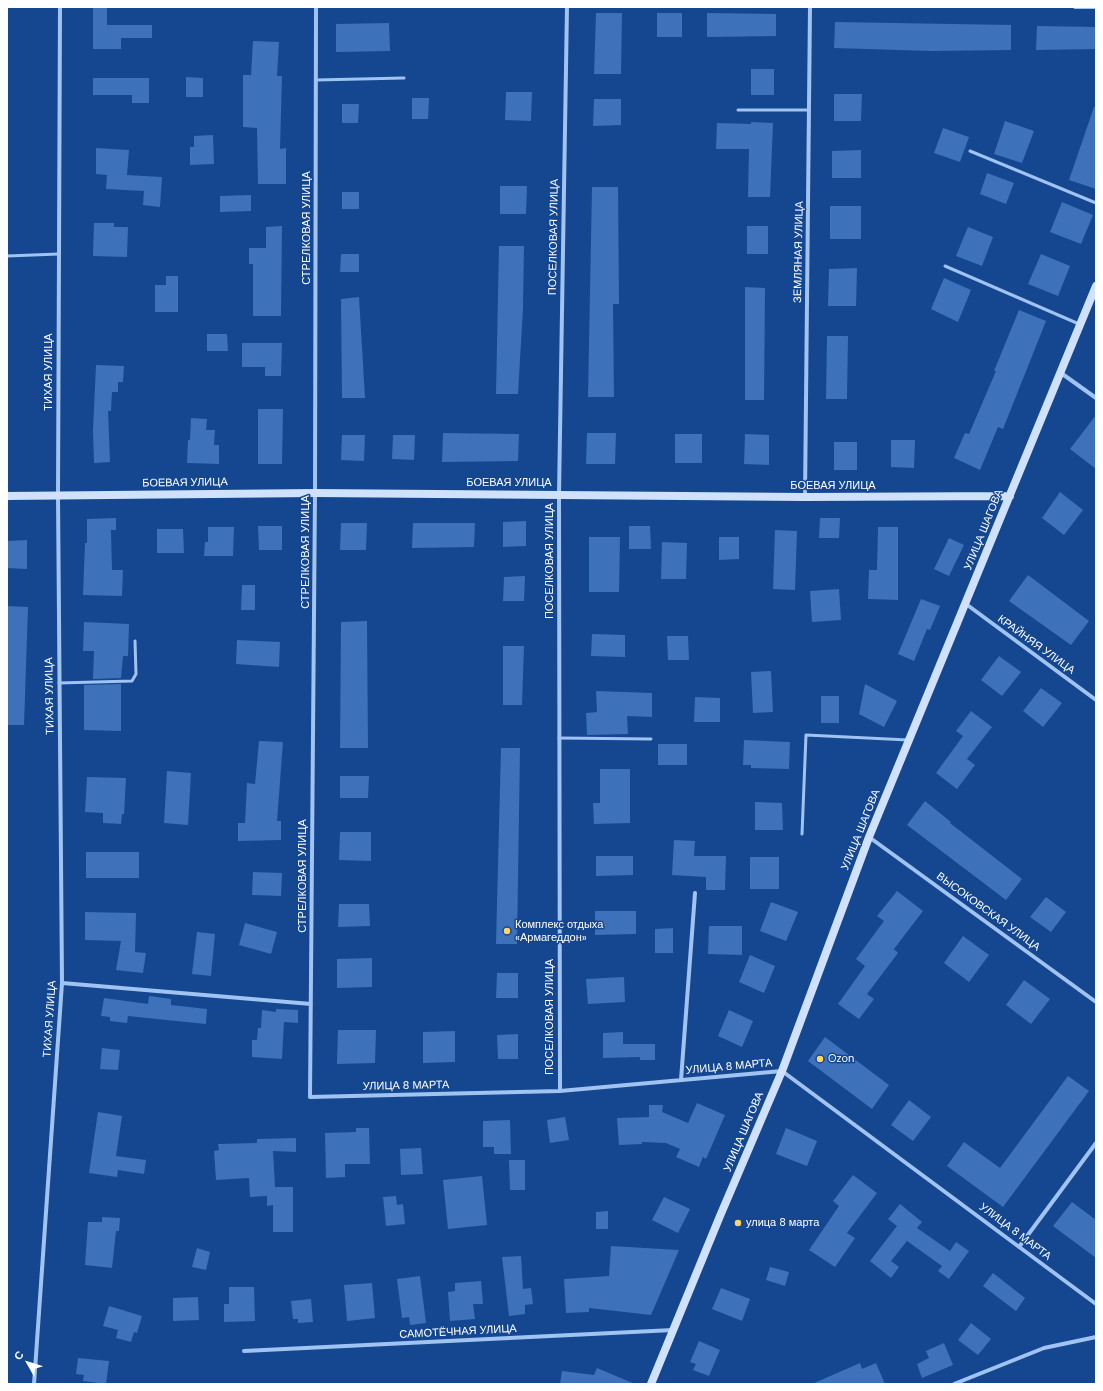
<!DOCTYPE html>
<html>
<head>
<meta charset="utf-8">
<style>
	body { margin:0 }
	#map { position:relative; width:1103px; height:1391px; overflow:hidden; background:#144790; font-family:"DM Sans",sans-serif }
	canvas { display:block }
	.frame { position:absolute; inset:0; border:8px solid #fff; pointer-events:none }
	.north { position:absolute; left:8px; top:1343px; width:40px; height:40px; -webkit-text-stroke:3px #144790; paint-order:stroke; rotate:309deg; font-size:11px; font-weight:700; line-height:16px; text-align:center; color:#fff }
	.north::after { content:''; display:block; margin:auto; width:14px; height:18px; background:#fff; clip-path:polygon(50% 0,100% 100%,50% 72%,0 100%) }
</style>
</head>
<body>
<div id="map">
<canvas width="1103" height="1391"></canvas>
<div class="frame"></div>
<div class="north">С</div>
</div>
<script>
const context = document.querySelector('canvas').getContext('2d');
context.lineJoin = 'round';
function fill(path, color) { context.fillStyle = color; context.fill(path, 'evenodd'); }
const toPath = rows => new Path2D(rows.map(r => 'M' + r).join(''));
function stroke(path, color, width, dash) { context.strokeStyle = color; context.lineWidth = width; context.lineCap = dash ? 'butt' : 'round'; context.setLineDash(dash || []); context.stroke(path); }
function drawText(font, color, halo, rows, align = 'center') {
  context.font = font + ' "DM Sans",sans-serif'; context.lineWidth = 3; context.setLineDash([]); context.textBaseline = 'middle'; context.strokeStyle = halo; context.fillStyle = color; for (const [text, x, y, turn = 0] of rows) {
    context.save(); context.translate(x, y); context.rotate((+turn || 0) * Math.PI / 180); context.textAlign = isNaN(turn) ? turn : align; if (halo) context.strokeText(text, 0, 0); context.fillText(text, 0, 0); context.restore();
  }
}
fill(toPath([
	[93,7,107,7,107,25,152,25,152,38,121,38,121,49,93,49],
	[596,13,622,13,621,74,594,74],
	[657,13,682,13,682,37,657,37],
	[707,13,776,14,776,36,707,37],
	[835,22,1011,25,1011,50,931,51,834,48],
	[389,23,390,51,336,52,336,24],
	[1037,26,1096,27,1096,49,1036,50],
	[253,41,279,42,277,76,282,76,280,149,286,148,286,184,258,184,257,128,243,127,243,75,251,75],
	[751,69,774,69,774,95,751,95],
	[186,77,203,78,203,97,186,97],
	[93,78,149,78,149,103,132,103,132,95,93,95],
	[506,92,532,92,531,121,505,120],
	[834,94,862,94,861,121,834,121],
	[412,98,429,98,428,119,412,119],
	[594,99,621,99,621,125,593,126],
	[342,104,359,104,358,123,342,123],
	[1094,107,1096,107,1096,189,1069,180],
	[1005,121,1034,131,1022,163,994,154],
	[751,122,773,123,770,197,748,197,749,149,716,149,717,123,751,124],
	[943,128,969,137,960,162,934,153],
	[213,135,214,164,190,165,190,147,194,147,194,136],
	[96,148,129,150,127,175,162,177,160,207,143,205,144,191,106,189,107,175,96,174],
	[861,150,861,178,832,178,832,151],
	[987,173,1014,183,1006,204,980,194],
	[500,186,527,186,526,214,500,214],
	[592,187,618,187,619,304,613,304,614,397,588,397],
	[342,192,359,192,359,209,342,209],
	[251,195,251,211,220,212,220,196],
	[1062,202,1093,215,1081,244,1050,232],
	[830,206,861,206,861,239,830,239],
	[94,223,114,223,114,227,128,227,127,257,93,256],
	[282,226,281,316,253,316,253,264,249,264,249,248,266,248,266,227],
	[747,226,768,226,768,254,747,254],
	[968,227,993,237,982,266,956,256],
	[499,246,524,246,523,308,518,394,496,394],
	[341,254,359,254,359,272,340,272],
	[1041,254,1070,266,1058,296,1028,284],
	[857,268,856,306,828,306,829,269],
	[166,276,178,276,178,312,155,312,155,285,166,285],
	[944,278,971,290,958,322,931,309],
	[745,287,765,288,764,400,745,400],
	[359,297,365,398,342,398,341,299],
	[1019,310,1046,321,1003,429,998,427,980,470,954,458,965,433,969,434,996,371,994,371],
	[207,334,227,334,228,351,207,351],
	[827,336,848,336,847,399,826,399],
	[242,343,282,343,281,376,265,376,265,367,242,367],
	[96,365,124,366,123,382,118,382,118,392,112,392,111,411,108,411,110,462,94,463,93,431],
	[258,409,283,409,282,464,258,464],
	[1096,415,1096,469,1070,449],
	[191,418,207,419,206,430,215,430,214,445,219,445,219,464,187,463,188,440,190,440],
	[443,433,519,434,518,461,442,462],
	[587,433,616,433,615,464,586,464],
	[675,434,702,434,702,463,675,463],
	[745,434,769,435,769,465,744,464],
	[342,435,365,435,364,461,341,460],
	[393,435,415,435,414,460,392,459],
	[891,440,915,440,914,468,891,467],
	[834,442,857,442,857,470,834,470],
	[1060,492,1083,510,1064,535,1042,518],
	[116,518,116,530,111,530,112,570,123,570,122,596,83,595,85,543,87,543,87,519],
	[820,518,840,518,839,538,819,538],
	[526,521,526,546,503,547,503,522],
	[341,523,367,523,366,550,340,550],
	[413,523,475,523,474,547,412,548],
	[258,526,282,526,282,550,259,550],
	[629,526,650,526,651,549,629,549],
	[208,527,234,527,233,556,204,556,205,542,208,542],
	[878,527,898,527,898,600,868,599,869,570,877,570],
	[157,529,183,529,184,553,157,553],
	[775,530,797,531,795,590,773,589],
	[589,537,620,537,619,592,589,592],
	[719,537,739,537,739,559,719,560],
	[949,538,964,545,949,576,934,569],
	[27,540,27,569,7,568,7,541],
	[662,542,687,543,686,579,661,579],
	[1028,575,1089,621,1071,645,1009,601],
	[525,576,524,601,503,601,504,577],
	[242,585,255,585,255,610,241,610],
	[839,589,841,620,812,622,810,591],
	[921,599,940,606,930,630,927,629,914,661,898,654],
	[7,606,28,607,24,725,7,725],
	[367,621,368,748,340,748,341,622],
	[84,622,129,624,128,656,123,656,121,678,93,679,94,651,83,651],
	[592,634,625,635,625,657,591,656],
	[667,636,688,636,689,660,668,660],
	[237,640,280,642,279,667,236,664],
	[503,646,524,646,522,705,503,705],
	[999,656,1021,672,1002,696,981,680],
	[771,671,773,712,753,713,751,672],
	[121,684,121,731,84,730,84,685],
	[865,684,897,701,884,727,859,714],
	[1041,688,1062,703,1043,727,1023,711],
	[596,691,652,693,652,717,627,716,628,734,587,735,586,713,597,712],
	[821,696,839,696,839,723,821,723],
	[695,697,720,698,720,722,694,722],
	[971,711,992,727,967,759,975,765,957,789,936,773,963,736,956,731],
	[744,740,790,742,789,769,751,768,751,765,743,765],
	[259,741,283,742,277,821,281,821,281,840,238,841,238,823,245,823,247,783,255,784],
	[658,744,687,744,687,765,658,765],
	[501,748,520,748,517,944,496,944],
	[600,769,630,769,630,823,594,824,593,803,600,803],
	[167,771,191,773,188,825,164,823],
	[340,776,369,776,368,798,340,798],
	[87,777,126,778,124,814,122,814,121,824,103,823,103,813,85,812],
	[925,801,951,822,950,823,1022,879,1006,900,907,825],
	[755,802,782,803,783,830,755,830],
	[340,832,371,832,371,861,339,860],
	[674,840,695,841,694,856,726,856,725,890,706,890,706,877,672,875],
	[86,852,139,852,139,878,86,878],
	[596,856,633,856,633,875,596,876],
	[750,857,779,857,779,889,750,889],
	[253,872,282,873,281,896,252,895],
	[897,891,923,911,894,949,898,953,867,994,874,999,859,1019,838,1004,865,966,856,959,884,921,877,916],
	[1046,897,1066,912,1051,932,1030,917],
	[771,902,798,912,786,941,760,931],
	[339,904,369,904,370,926,338,927],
	[595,911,636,911,636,934,595,935],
	[85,912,136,913,135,952,146,953,143,973,116,970,121,941,85,940],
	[245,923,277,932,271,954,239,945],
	[709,926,742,926,742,955,708,954],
	[673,928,673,953,655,953,655,929],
	[197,932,215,934,211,976,192,974],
	[963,936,989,955,969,982,944,963],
	[750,955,775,966,764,993,739,982],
	[372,958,372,987,337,988,337,959],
	[497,973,518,973,518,998,496,998],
	[624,977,625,1002,588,1004,586,979],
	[1024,980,1050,999,1031,1024,1006,1005],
	[149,996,171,999,171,1005,207,1009,206,1024,128,1016,127,1023,110,1021,110,1017,101,1016,104,998,148,1004],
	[276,1009,298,1010,298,1023,284,1022,282,1059,252,1057,252,1040,257,1040,258,1028,261,1028,262,1010,276,1012],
	[729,1010,753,1021,742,1047,718,1036],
	[338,1030,376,1030,375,1063,337,1064],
	[455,1031,455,1062,423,1063,423,1032],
	[623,1032,623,1044,655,1044,655,1060,640,1060,640,1057,603,1058,603,1033],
	[518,1034,518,1059,498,1059,497,1035],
	[825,1037,889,1085,872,1109,808,1061],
	[102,1048,120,1050,118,1070,100,1069],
	[1068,1076,1089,1091,1003,1207,947,1166,964,1142,1000,1168],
	[909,1100,931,1117,913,1141,891,1125],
	[697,1103,725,1115,706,1159,703,1157,699,1167,676,1157,680,1149,666,1143,642,1142,642,1144,619,1145,617,1118,649,1117,649,1105,663,1105,662,1112,688,1123],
	[98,1112,122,1116,116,1156,146,1160,144,1174,118,1170,117,1177,89,1173],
	[565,1117,569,1140,550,1143,547,1120],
	[510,1120,511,1154,494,1154,494,1147,483,1147,483,1121],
	[356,1128,369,1128,370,1164,345,1164,345,1177,326,1178,325,1133,356,1132],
	[786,1128,817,1141,807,1166,776,1154],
	[296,1138,296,1152,273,1151,275,1187,293,1187,293,1232,273,1232,273,1205,267,1206,267,1196,250,1197,249,1178,216,1180,214,1151,219,1150,218,1144,257,1143,257,1139],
	[421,1148,423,1174,401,1175,400,1149],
	[509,1160,525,1160,525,1190,510,1190],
	[853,1175,877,1193,847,1233,855,1238,835,1267,809,1250,839,1206,833,1201],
	[482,1176,487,1225,448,1229,443,1180],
	[396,1196,397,1205,403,1204,405,1224,386,1226,383,1197],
	[664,1197,690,1209,678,1233,652,1220],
	[1072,1202,1096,1220,1096,1258,1053,1226],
	[900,1204,922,1222,917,1228,950,1251,956,1242,969,1251,949,1279,938,1271,942,1266,907,1241,891,1261,899,1267,891,1278,870,1261,897,1226,888,1219],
	[608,1211,608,1229,596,1229,596,1212],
	[102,1217,120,1218,119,1231,116,1231,112,1268,85,1265,88,1222,102,1222],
	[611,1246,679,1250,651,1315,589,1308,589,1312,566,1313,564,1279,609,1276],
	[197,1248,210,1252,206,1270,192,1267],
	[521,1256,523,1289,531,1288,533,1304,525,1305,525,1314,509,1316,502,1257],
	[770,1267,789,1272,785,1286,766,1280],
	[993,1273,1025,1298,1016,1311,983,1286],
	[420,1276,426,1323,410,1325,409,1317,402,1318,397,1279],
	[481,1281,483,1304,473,1304,475,1319,450,1321,448,1292,455,1291,455,1283],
	[372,1283,375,1318,347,1321,344,1285],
	[229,1287,254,1287,255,1321,224,1322,224,1304,229,1304],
	[721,1288,750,1299,742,1321,712,1309],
	[198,1297,199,1320,173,1321,173,1298],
	[311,1299,313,1322,298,1323,298,1319,293,1319,291,1301],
	[109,1306,142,1316,137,1333,134,1332,131,1342,116,1338,118,1330,103,1326],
	[971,1323,991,1339,978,1355,958,1340],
	[699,1341,720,1350,709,1376,693,1370,696,1364,690,1362],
	[944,1343,953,1365,922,1378,917,1364,929,1358,926,1351],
	[78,1358,109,1361,106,1384,83,1381,84,1375,76,1374],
	[860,1363,862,1369,876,1363,885,1384,812,1384],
	[597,1368,635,1384,560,1384,562,1371,594,1375]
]), '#3d71b9');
stroke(toPath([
	[316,80,404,78],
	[738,110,809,110],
	[970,151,1096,203],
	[7,256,59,254],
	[945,266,1079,324],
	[59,683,132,681,136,674,135,641],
	[559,738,651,739],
	[802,834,806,735,908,740]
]), '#a0c3f1', 3);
stroke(toPath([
	[316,7,315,493,310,1097,560,1091,782,1071,1096,1304],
	[1075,7,1096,7],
	[1061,373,1096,398],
	[805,497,810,7],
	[966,604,1096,700],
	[869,837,1096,1002],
	[62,983,311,1004],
	[681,1080,695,893],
	[560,1091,559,494,567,7],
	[1019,1247,1096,1143],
	[244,1351,673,1330],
	[34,1384,62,983,58,496,60,7],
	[954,1384,1044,1348,1096,1337]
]), '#a0c3f1', 4);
stroke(toPath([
	[7,496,315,493,805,497,1010,496],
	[651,1384,720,1216,782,1071,869,837,1096,286]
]), '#cfe1fb', 8);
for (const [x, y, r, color] of [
	[507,931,4,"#ffd560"],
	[820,1059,4,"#ffd560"],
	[738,1223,4,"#ffd560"]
]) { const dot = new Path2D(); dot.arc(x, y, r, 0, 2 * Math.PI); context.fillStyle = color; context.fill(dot); stroke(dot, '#144790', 1.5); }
drawText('11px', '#fff', '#144790', [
	["СТРЕЛКОВАЯ УЛИЦА",307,228,-90],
	["ПОСЕЛКОВАЯ УЛИЦА",554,237,-89],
	["ЗЕМЛЯНАЯ УЛИЦА",799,252,-89],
	["ТИХАЯ УЛИЦА",49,372,-90],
	["БОЕВАЯ УЛИЦА",185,483,-1],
	["БОЕВАЯ УЛИЦА",509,483],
	["БОЕВАЯ УЛИЦА",833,486],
	["УЛИЦА ШАГОВА",984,530,-68],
	["СТРЕЛКОВАЯ УЛИЦА",306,552,-90],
	["ПОСЕЛКОВАЯ УЛИЦА",550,561,-90],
	["КРАЙНЯЯ УЛИЦА",1036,645,36],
	["ТИХАЯ УЛИЦА",50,696,-91],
	["УЛИЦА ШАГОВА",861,830,-68],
	["СТРЕЛКОВАЯ УЛИЦА",303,876,-90],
	["ВЫСОКОВСКАЯ УЛИЦА",988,912,36],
	["ПОСЕЛКОВАЯ УЛИЦА",550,1017,-90],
	["ТИХАЯ УЛИЦА",50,1019,-86],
	["УЛИЦА 8 МАРТА",729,1067,-5],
	["УЛИЦА 8 МАРТА",406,1086,-1],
	["УЛИЦА ШАГОВА",744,1132,-67],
	["УЛИЦА 8 МАРТА",1015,1232,37],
	["САМОТЁЧНАЯ УЛИЦА",458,1332,-3]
]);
drawText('11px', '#fff', '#144790', [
	["Комплекс отдыха",515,925],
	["«Армагеддон»",515,938],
	["Ozon",828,1059],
	["улица 8 марта",746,1223]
], 'left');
</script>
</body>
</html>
